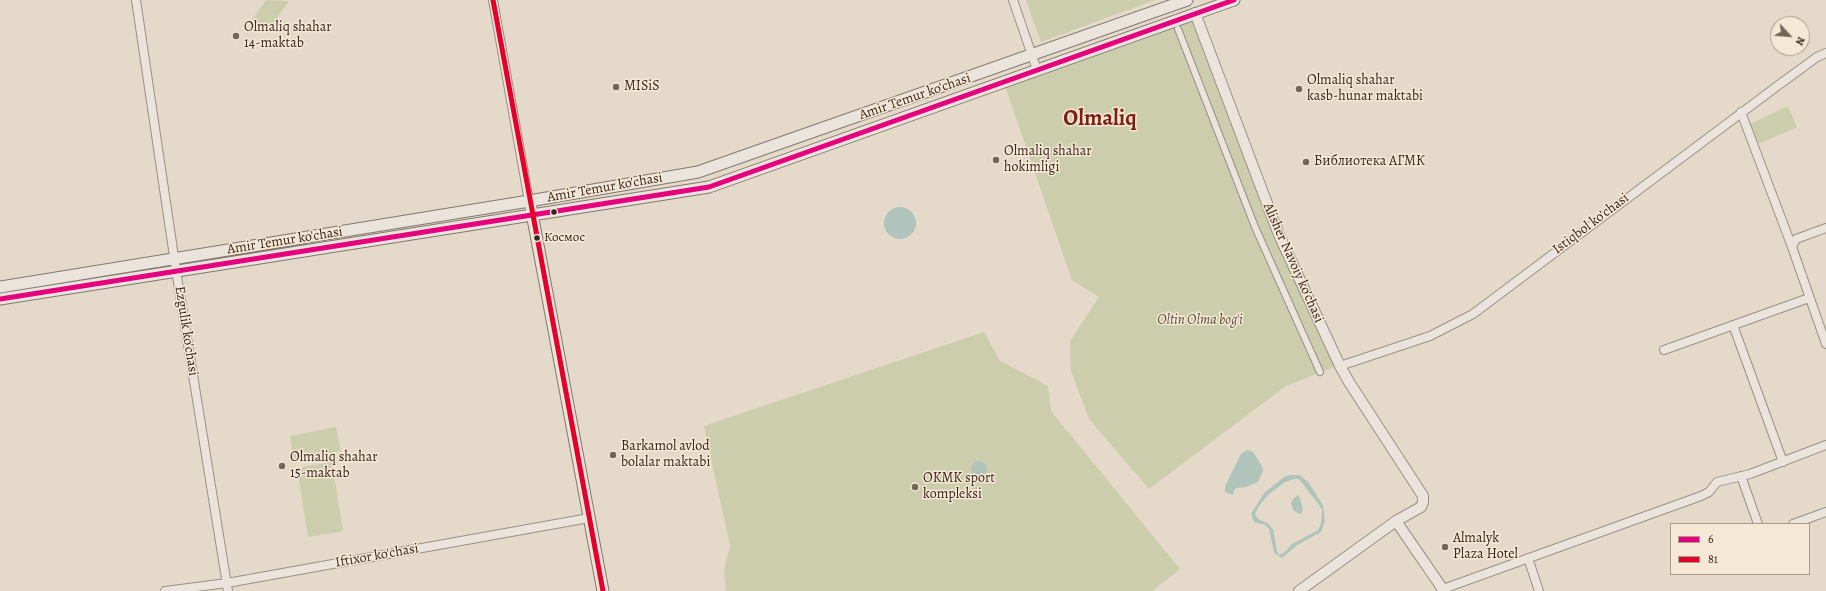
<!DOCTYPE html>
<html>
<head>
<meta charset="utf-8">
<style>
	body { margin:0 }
	#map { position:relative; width:1826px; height:591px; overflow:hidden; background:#e5dac9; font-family:Alegreya,serif }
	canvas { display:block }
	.legend { position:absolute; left:1670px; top:523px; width:140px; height:52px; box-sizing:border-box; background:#f5e9d5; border:1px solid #a99a8b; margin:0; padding:5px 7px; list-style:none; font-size:12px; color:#38241d }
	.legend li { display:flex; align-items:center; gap:8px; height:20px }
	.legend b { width:20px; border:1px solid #a99a8b }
	.north { position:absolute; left:1770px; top:16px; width:40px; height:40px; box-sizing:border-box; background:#f5e9d5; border:1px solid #a99a8b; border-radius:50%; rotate:116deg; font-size:11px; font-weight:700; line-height:16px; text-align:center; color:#38241d }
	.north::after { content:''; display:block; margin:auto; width:14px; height:18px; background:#756459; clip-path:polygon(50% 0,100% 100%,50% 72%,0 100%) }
</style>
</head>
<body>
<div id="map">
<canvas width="1826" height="591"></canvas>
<ul class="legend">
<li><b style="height:5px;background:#e5007d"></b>6</li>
<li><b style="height:5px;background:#e4002b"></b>81</li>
</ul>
<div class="north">N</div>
</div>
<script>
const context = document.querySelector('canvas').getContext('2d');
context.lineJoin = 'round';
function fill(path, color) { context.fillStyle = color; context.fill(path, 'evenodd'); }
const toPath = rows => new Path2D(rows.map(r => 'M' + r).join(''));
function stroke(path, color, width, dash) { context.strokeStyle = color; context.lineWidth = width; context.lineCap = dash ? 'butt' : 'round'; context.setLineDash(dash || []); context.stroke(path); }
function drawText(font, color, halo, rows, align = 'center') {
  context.font = font + ' Alegreya,serif'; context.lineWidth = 3; context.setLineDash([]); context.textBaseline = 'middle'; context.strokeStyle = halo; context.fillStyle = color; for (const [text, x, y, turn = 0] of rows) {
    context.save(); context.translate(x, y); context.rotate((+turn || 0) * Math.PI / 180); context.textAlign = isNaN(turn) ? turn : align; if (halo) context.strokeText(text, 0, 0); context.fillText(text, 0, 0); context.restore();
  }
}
fill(toPath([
	[266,0,289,1,267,33,251,21],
	[1026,0,1155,0,1041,42],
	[1192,19,1268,222,1334,367,1286,386,1149,489,1089,419,1071,371,1070,341,1099,297,1072,280,1005,86],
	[1788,106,1797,127,1759,144,1750,124],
	[984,332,1000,361,1048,386,1051,411,1180,569,1152,591,726,591,724,570,730,546,704,426],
	[336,427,341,451,294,460,290,436],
	[332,462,343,531,308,537,297,468]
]), '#cbcdac');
fill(toPath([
	'884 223a16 16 0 1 1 32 0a16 16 0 1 1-32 0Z',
	[1247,450,1253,452,1262,466,1263,471,1258,482,1246,487,1237,488,1234,490,1233,495,1230,494,1225,492,1225,486,1241,454],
	'971 469a8 8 0 1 1 16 0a8 8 0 1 1-16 0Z',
	[1290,475,1300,475,1308,482,1323,505,1325,521,1321,532,1297,545,1282,558,1274,553,1269,529,1265,525,1254,522,1251,514,1264,493,1284,477],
	[1294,479,1299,479,1319,505,1322,510,1321,524,1318,530,1292,544,1285,552,1279,555,1277,551,1273,529,1267,523,1258,519,1255,514,1259,506,1268,495,1285,482],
	[1299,495,1303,509,1302,513,1299,514,1293,510,1291,503,1294,498]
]), '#b1c4bc');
const pedestrian = toPath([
	[1178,29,1255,227,1320,372]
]);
const minor = toPath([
	[136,0,176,270,228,591],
	[493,0,529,201],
	[1013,0,1037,70],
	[1741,112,1792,247,1826,344],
	[1792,247,1796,239,1826,228],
	[1733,325,1783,462],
	[1664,350,1809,298],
	[1340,366,1430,336,1473,314,1780,84,1817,57,1826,53],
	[1741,476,1758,524],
	[1793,524,1826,512],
	[1528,558,1539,591],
	[1443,589,1701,496,1709,492,1717,482,1750,474,1826,445],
	[165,591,227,583,589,518]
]);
const tertiary = toPath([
	[1195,13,1279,235,1340,366,1349,382,1423,496,1423,502,1421,507,1396,521,1299,591],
	[1396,521,1444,591]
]);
const secondary = toPath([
	[531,208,603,591],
	[0,287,529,201,698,172,1187,0],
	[0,299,709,187,1234,0]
]);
stroke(pedestrian, '#999086', 8);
stroke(minor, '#999086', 10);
stroke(tertiary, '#999086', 12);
stroke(secondary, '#81786f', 13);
stroke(pedestrian, '#eae4dc', 6);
stroke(minor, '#eae4dc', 8);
stroke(tertiary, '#eae4dc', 10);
stroke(secondary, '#eae4dc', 11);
stroke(toPath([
	[0,299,709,187,1234,0]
]), '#e5007d', 5);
stroke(toPath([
	[493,0,603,591]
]), '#e4002b', 5);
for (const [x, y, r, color] of [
	[236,36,4,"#756459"],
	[616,87,4,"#756459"],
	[1299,89,4,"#756459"],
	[996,160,4,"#756459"],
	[1306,162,4,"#756459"],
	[554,212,3.5,"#38241d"],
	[537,238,3.5,"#38241d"],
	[613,455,4,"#756459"],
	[282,466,4,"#756459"],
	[915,487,4,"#756459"],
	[1445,547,4,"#756459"]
]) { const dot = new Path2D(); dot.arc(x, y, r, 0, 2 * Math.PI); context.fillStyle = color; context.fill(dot); stroke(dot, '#f5e9d5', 1.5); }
drawText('13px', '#38241d', '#f5e9d5', [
	["Космос",544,238]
], 'left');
drawText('14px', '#38241d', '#f5e9d5', [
	["Olmaliq shahar",244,28],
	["14-maktab",244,44],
	["Olmaliq shahar",1307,81],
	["kasb-hunar maktabi",1307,97],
	["MISiS",624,87],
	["Olmaliq shahar",1004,152],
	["hokimligi",1004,168],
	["Библиотека АГМК",1314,162],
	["Barkamol avlod",621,447],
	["bolalar maktabi",621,463],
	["Olmaliq shahar",290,458],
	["15-maktab",290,474],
	["OKMK sport",923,479],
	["kompleksi",923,495],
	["Almalyk",1453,539],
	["Plaza Hotel",1453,555]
], 'left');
drawText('14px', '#38241d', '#f5e9d5', [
	["Amir Temur ko'chasi",915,97,-19],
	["Amir Temur ko'chasi",605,188,-10],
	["Istiqbol ko'chasi",1591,224,-37],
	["Amir Temur ko'chasi",285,241,-9],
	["Alisher Navoiy ko'chasi",1293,263,66],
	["Ezgulik ko'chasi",186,331,81],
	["Iftixor ko'chasi",377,556,-10]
]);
drawText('italic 14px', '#584c3b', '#f5e9d5', [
	["Oltin Olma bog'i",1200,321]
]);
drawText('bold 22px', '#7a1f14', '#f5e9d5', [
	["Olmaliq",1100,120]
]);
</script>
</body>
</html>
